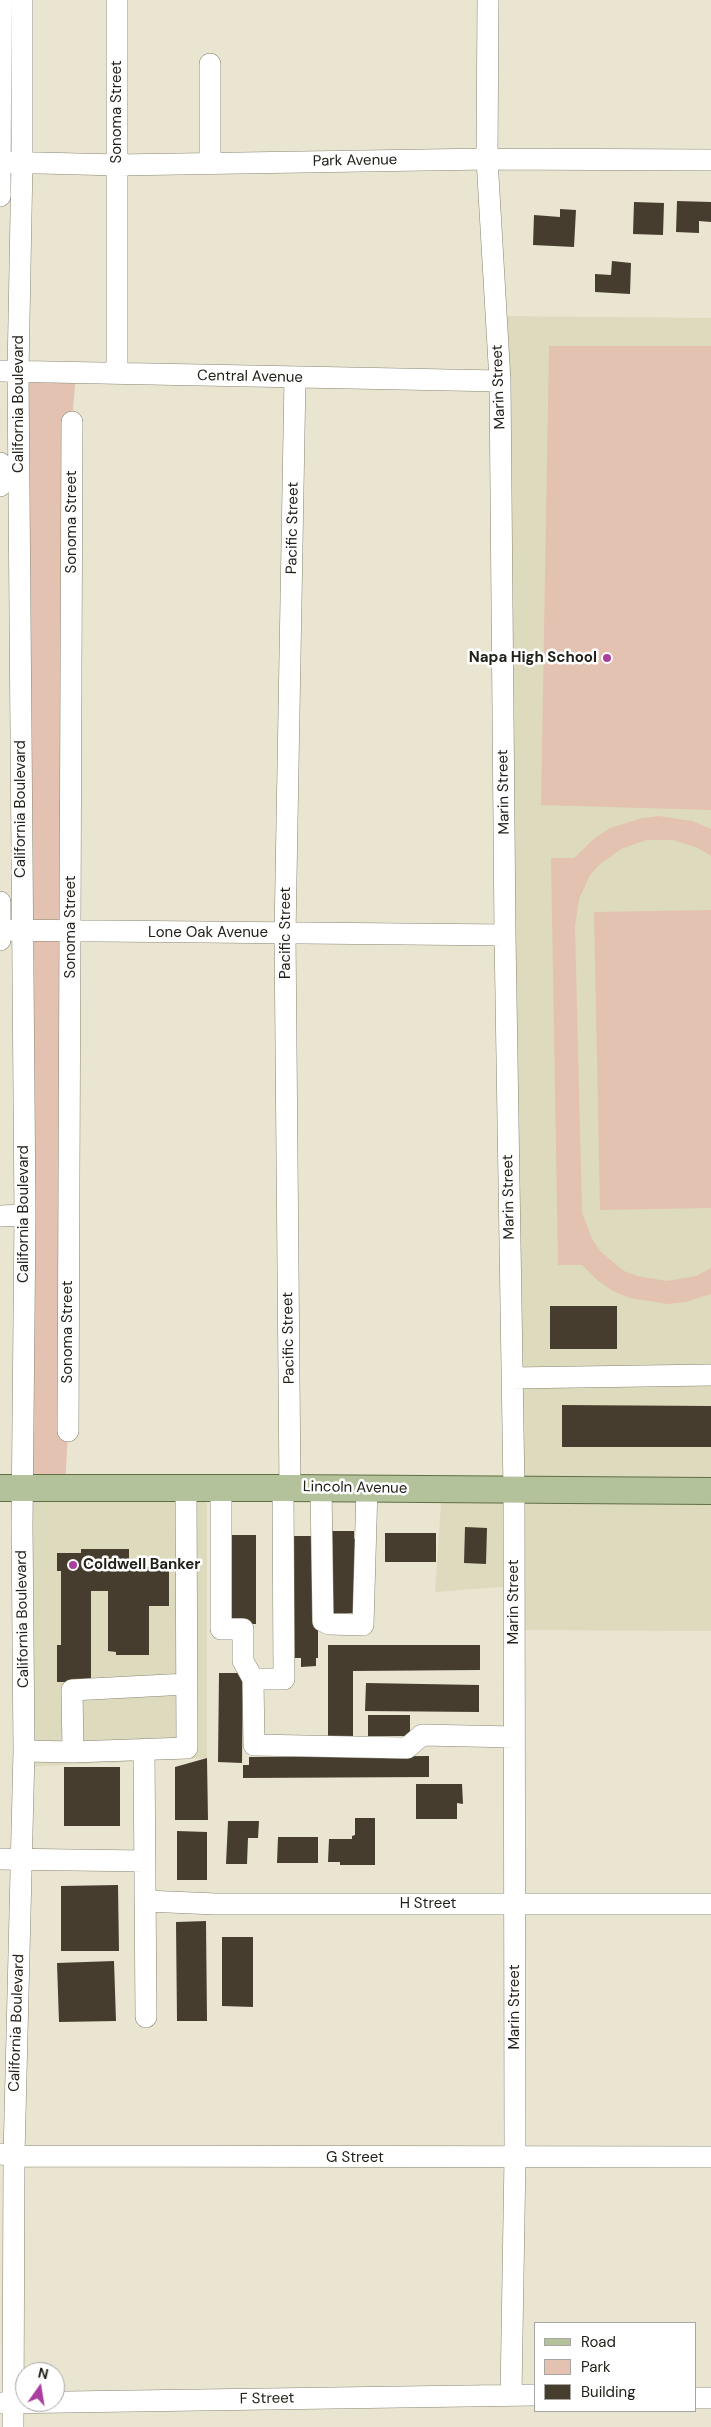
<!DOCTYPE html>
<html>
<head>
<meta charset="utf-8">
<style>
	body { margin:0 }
	#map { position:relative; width:711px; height:2427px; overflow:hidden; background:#e9e5d1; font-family:"DM Sans",sans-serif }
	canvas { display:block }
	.legend { position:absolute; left:534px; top:2322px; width:162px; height:90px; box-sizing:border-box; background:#fff; border:1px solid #a7a6a3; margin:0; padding:6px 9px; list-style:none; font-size:15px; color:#222119 }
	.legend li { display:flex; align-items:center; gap:10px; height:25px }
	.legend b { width:25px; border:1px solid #a7a6a3 }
	.north { position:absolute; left:15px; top:2362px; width:50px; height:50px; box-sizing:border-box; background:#fff; border:1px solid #a7a6a3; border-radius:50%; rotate:13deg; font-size:14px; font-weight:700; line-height:20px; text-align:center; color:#222119 }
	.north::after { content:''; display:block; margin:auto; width:18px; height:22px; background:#aa3fa0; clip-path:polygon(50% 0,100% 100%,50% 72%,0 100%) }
</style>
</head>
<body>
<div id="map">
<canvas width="711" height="2427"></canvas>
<ul class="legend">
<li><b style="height:6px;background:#b3c29b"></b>Road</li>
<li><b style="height:14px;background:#e4c2b1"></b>Park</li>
<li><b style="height:14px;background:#473d2e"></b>Building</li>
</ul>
<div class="north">N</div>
</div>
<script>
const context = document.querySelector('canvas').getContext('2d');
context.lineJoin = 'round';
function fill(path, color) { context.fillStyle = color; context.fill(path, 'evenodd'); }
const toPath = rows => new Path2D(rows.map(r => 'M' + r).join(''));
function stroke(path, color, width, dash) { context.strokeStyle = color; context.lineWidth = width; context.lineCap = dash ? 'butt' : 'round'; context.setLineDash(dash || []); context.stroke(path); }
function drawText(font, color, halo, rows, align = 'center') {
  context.font = font + ' "DM Sans",sans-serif'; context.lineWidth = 5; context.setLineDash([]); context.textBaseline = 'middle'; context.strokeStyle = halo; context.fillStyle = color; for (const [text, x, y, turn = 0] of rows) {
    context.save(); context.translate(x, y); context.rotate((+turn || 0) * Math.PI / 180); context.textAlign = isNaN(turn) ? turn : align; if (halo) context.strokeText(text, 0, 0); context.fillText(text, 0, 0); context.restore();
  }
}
fill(toPath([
	[496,316,711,318,711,1631,514,1630,514,1586,435,1592,442,1489,514,1490],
	[22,1487,207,1488,207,1758,24,1767]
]), '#dedabd');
fill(toPath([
	[549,346,711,346,711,810,541,805],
	[18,372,76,373,72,422,68,1431,65,1488,22,1487],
	[659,816,692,821,711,829,711,856,698,848,673,840,646,840,621,849,599,865,590,875,579,899,575,926,582,1212,592,1239,601,1252,624,1271,637,1276,667,1281,696,1276,711,1268,711,1294,686,1302,667,1304,630,1298,613,1291,597,1280,582,1265,558,1265,551,858,574,858,595,838,610,828,642,818],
	[711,910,711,1208,600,1210,594,912]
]), '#e4c2b1');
fill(toPath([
	[677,201,711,202,711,222,699,221,699,233,676,232],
	[634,202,664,203,663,235,633,234],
	[560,209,576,210,574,247,533,245,534,215,560,217],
	[612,261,631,263,630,294,595,292,595,274,611,275],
	[550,1306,617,1306,617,1349,550,1349],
	[562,1405,711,1406,711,1447,562,1447],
	[465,1527,487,1528,486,1564,464,1563],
	[330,1531,354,1531,354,1539,356,1539,353,1613,330,1614],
	[385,1533,436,1533,436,1562,385,1562],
	[231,1535,256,1535,256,1624,231,1624],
	[292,1536,318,1536,318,1658,316,1658,316,1666,301,1667,301,1658,292,1658],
	[81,1549,129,1549,129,1567,169,1567,169,1606,149,1606,149,1655,116,1655,116,1652,108,1651,108,1591,91,1591,91,1682,57,1682,57,1645,61,1645,61,1571,57,1571,57,1553,81,1553],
	[328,1645,480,1645,480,1670,353,1671,353,1737,328,1737],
	[219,1673,243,1673,242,1763,218,1762],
	[366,1683,479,1685,479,1712,365,1711],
	[368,1715,410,1715,410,1736,368,1736],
	[429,1756,429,1777,243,1778,243,1765,249,1765,249,1757],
	[207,1758,208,1820,175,1820,175,1767],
	[64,1767,120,1767,120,1826,64,1826],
	[416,1784,462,1784,463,1804,457,1803,457,1819,416,1819],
	[355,1818,375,1818,375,1865,340,1865,340,1862,328,1862,329,1839,352,1839,352,1836,355,1835],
	[228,1821,259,1821,258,1838,248,1838,247,1864,226,1864],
	[177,1831,207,1832,207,1880,177,1880],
	[278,1837,318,1837,318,1863,277,1863],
	[118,1885,119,1951,61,1951,61,1886],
	[206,1921,207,2021,177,2021,176,1922],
	[222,1937,253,1937,253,2007,222,2006],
	[114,1961,116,2021,59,2022,57,1963]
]), '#473d2e');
const minor = toPath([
	[117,0,117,374],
	[488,0,487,159,500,381,505,935,514,1490,515,2158,511,2395],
	[210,64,210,164],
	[0,162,118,165,487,159,711,160],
	[0,196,1,0],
	[0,371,500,381],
	[0,463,0,486],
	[0,902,0,940],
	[0,930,505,935],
	[0,1216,25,1215],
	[512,1378,711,1375],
	[68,1431,72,422],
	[221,1488,221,1629,243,1629,243,1661,253,1679],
	[283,1488,284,1679,253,1679,254,1745,407,1748,422,1735,514,1737],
	[290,1488,285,934,295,378],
	[321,1488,323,1621,329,1624,363,1625,367,1488],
	[144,1749,146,2017],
	[24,1751,73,1752,187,1748,186,1488],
	[73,1752,72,1690,187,1684],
	[0,1859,145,1861],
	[145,1901,216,1904,711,1904],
	[0,2154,14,2156,711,2157],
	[695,2398,711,2398],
	[0,2403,535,2395],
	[13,2427,14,2156,24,1751,22,1525,25,1215,18,372,22,162,22,0]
]);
const major = toPath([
	[0,1488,283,1488,711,1491]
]);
stroke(minor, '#898673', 22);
stroke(major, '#606f43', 28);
stroke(minor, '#fff', 21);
stroke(major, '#b3c29b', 26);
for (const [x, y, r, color] of [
	[607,658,5,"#aa3fa0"],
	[73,1565,5,"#aa3fa0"]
]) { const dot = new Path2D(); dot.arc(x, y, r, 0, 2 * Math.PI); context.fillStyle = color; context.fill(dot); stroke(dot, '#fff', 2); }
drawText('15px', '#222119', '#fff', [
	["Sonoma Street",117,112,-90],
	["Park Avenue",355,161,-1],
	["Central Avenue",250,377,1],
	["Marin Street",499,387,-92],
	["California Boulevard",19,404,-90],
	["Sonoma Street",72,522,-90],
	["Pacific Street",293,528,-89],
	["Marin Street",504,792,-91],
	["California Boulevard",21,809,-90],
	["Sonoma Street",71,927,-90],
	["Lone Oak Avenue",208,933],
	["Pacific Street",286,933,-90],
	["Marin Street",509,1197,-91],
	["California Boulevard",24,1214,-90],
	["Sonoma Street",68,1332,-90],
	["Pacific Street",289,1338,-91],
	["Lincoln Avenue",355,1488,1],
	["Marin Street",514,1602,-90],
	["California Boulevard",23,1619,-91],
	["H Street",428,1904],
	["Marin Street",515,2007,-90],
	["California Boulevard",17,2023,-88],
	["G Street",355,2158],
	["F Street",267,2399,-1]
]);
drawText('bold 15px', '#222119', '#fff', [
	["Napa High School",597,658],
	["Coldwell Banker",83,1565,"left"]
], 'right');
</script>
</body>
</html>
